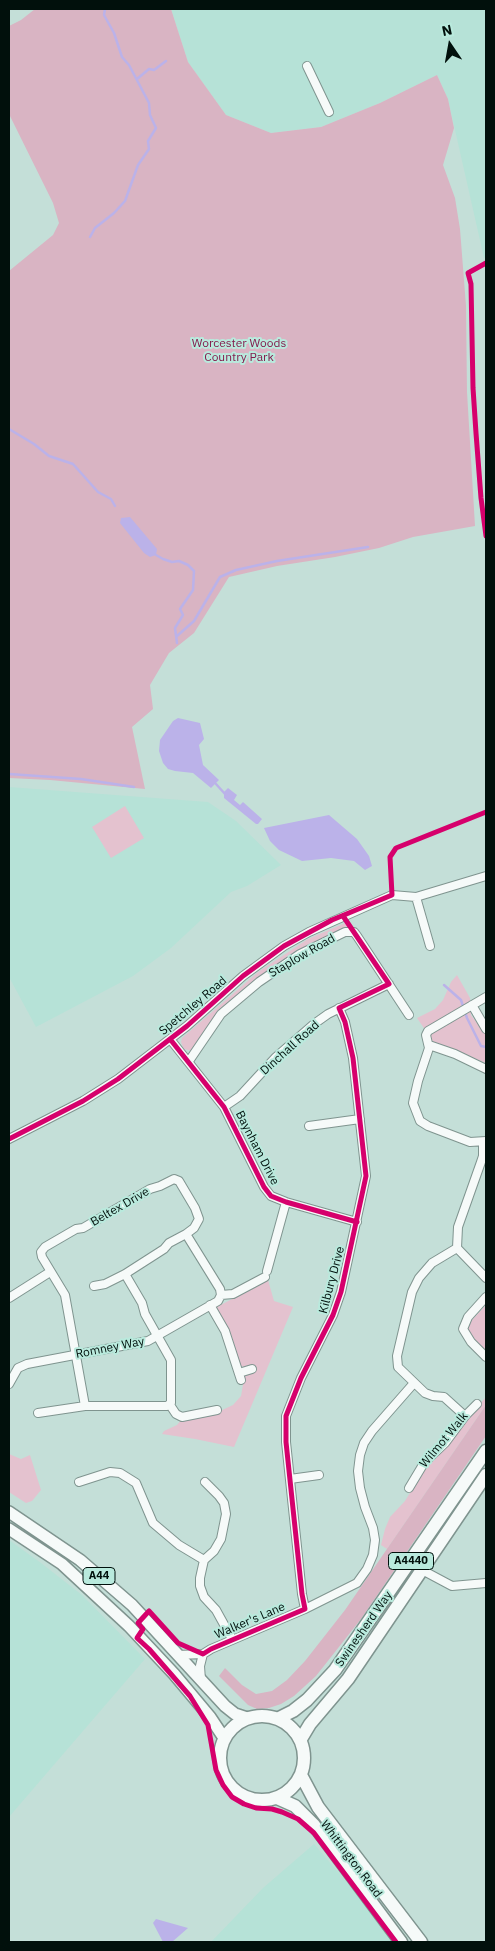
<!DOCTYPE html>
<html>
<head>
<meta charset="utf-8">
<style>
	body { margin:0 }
	#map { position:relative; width:495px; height:1951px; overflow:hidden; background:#c4dfd8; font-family:"IBM Plex Sans",sans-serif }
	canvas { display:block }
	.frame { position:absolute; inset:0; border:10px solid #01100c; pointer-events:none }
	.north { position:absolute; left:425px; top:20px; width:50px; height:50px; -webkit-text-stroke:4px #b9eadd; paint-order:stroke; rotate:348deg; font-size:14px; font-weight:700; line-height:20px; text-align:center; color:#01100c }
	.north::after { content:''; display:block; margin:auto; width:18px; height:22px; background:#01100c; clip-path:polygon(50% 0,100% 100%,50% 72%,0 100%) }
</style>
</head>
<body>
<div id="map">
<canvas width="495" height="1951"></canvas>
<div class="frame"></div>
<div class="north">N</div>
</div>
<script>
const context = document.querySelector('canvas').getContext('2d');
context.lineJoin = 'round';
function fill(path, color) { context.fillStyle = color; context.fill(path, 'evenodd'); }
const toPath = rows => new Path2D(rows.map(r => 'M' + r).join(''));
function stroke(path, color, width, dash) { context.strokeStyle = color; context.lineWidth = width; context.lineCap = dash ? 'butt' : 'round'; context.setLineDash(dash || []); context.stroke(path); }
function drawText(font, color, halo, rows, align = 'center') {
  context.font = font + ' "IBM Plex Sans",sans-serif'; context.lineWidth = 4; context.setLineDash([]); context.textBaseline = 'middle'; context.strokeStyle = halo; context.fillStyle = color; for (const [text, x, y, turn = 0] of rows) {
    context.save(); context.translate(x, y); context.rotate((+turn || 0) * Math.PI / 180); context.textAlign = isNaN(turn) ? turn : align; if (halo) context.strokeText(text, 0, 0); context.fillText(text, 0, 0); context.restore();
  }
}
fill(toPath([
	[171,9,486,9,486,257,484,258,448,99,437,75,380,103,321,127,271,133,226,115,188,62],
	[9,787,208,802,236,821,281,865,247,886,231,892,171,948,133,976,36,1027,9,977],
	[9,1540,41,1563,82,1595,145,1659,9,1817],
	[314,1844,357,1894,391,1942,211,1942,263,1888]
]), '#b6e2d7');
fill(toPath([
	[125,806,144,838,111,858,92,827],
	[345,923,349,928,342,929,297,952,256,980,213,1018,192,1051,184,1049,181,1042,182,1038,258,972,308,939],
	[457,975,470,998,471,1015,486,1035,486,1063,434,1043,417,1018,435,1009,443,1000,451,982],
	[268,1280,274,1301,293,1307,234,1447,195,1439,162,1434,164,1431,177,1425,182,1419,220,1411,233,1405,241,1396,246,1368,239,1365,215,1308],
	[486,1305,486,1355,472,1344,466,1329,472,1320],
	[486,1397,486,1405,387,1549,381,1545,385,1529,390,1517,405,1501,422,1473,435,1457,455,1436,462,1424],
	[9,1454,21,1459,30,1455,41,1490,32,1501,26,1503,9,1492]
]), '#e4c2cf');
fill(toPath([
	[35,9,171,9,188,62,226,115,271,133,321,127,380,103,437,75,448,99,454,128,443,165,455,198,460,229,466,306,467,392,475,526,413,537,379,548,335,557,277,566,229,577,194,633,169,653,150,685,153,709,132,727,145,789,50,780,9,778,9,271,53,235,59,223,53,203,9,114,9,26,21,20],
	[486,1405,486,1436,361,1619,316,1676,294,1696,281,1704,269,1708,257,1709,248,1705,219,1676,225,1668,242,1685,256,1694,272,1691,287,1680,305,1661,345,1610]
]), '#d9b4c3');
fill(toPath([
	[130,517,157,549,156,555,150,557,144,553,120,523,121,518],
	[178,718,200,723,204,739,199,745,203,765,219,780,211,788,193,773,175,771,168,769,163,763,159,751,160,740,173,721],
	[228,788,237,795,234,800,240,805,243,802,262,819,258,824,256,824,224,798,224,792],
	[329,815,357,839,369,856,372,866,365,870,354,861,331,858,302,861,279,850,270,841,264,828],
	[156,1919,188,1928,172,1942,163,1942,153,1923]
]), '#bbb2e9');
stroke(toPath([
	[137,79,149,69,154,70,166,61],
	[90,237,95,228,114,213,125,201,138,165,149,149,148,141,156,128,150,115,149,103,129,65,122,57,114,33,104,15,105,9],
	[9,429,34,444,49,456,73,464,98,492,111,499,115,506],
	[156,555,163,559,172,562,179,561,188,565,194,571,193,590,180,609,183,615,175,628,177,643],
	[177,636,194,621,220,577,236,570,277,561,368,547],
	[9,774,81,779,134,787],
	[216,784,225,794],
	[444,985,461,1000,467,1018,481,1046,486,1047]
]), '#bbb2e9', 2.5);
const minor = toPath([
	[307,66,329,112],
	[416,897,430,946],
	[486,997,428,1031,426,1035,429,1048,418,1081,413,1103,420,1121,428,1126,470,1142,486,1141],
	[472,1005,486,1029],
	[170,1039,224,1107,264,1187,271,1196,286,1202,357,1222],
	[429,1045,455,1054,486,1069],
	[189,1061,221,1014,259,982,300,954,345,932,354,932,357,936,409,1015],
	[224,1107,240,1096,276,1057,314,1024,328,1014,389,984],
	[309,1126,360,1119],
	[9,1139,83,1101,118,1079,187,1026,243,976,284,946,309,932,392,895,416,897,486,876],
	[457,1248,486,1278],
	[267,1271,286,1202],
	[125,1274,142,1303,145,1314,171,1360,171,1403,167,1406,85,1406,65,1295,42,1257,41,1252,45,1247,76,1229,83,1228,150,1189,160,1186,174,1179,179,1181,195,1208,199,1219,194,1228,186,1234,220,1289,221,1295],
	[94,1286,105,1284,125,1274,164,1249,169,1243,186,1234],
	[486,1297,468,1317,463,1329,471,1342,486,1357],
	[9,1298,50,1272],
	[210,1305,225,1331,241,1380],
	[239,1373,252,1369],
	[9,1384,18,1368,27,1364,148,1341,218,1301,221,1295,233,1294,265,1277],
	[170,1405,176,1414,182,1417,217,1410],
	[38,1413,85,1406],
	[465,1416,444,1397,433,1396,425,1393,398,1367,397,1356,412,1292,419,1278,432,1263,457,1248,458,1227,481,1162,483,1156,483,1142],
	[290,1479,319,1475],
	[79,1482,110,1472,120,1473,136,1483,153,1523,179,1545,204,1560,200,1578,200,1586,204,1597,216,1610,232,1639],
	[409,1488,424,1463,445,1443,465,1416,477,1404],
	[204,1560,214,1551,221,1539,226,1514,224,1503,219,1496,205,1482],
	[422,1570,452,1586,486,1583],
	[305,1609,302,1594,286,1442,286,1416,301,1378,333,1315,341,1292,366,1176,353,1058,345,1022,339,1008],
	[178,1655,203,1654,211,1649,305,1609,357,1583,367,1569,373,1555,375,1540,373,1528,365,1507,360,1488,358,1471,360,1455,364,1443,372,1431,414,1383],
	[201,1680,200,1666,203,1654]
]);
const primary = toPath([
	[9,1512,80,1560,132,1605,225,1706,235,1714,247,1718],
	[9,1529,62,1564,129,1626,174,1674,210,1717,224,1738]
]);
const trunk = toPath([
	'220 1758a42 42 0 1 1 84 0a42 42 0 1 1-84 0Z',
	[279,1718,293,1711,307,1700,335,1670,486,1451],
	[301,1739,310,1724,348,1679,486,1475],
	[301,1775,318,1807,421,1942],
	[277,1798,295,1806,314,1825,401,1942]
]);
stroke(minor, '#7f948f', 10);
stroke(primary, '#7f948f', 14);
stroke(trunk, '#7f948f', 15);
stroke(minor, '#f6faf9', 8);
stroke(primary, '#f6faf9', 11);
stroke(trunk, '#f6faf9', 12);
stroke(toPath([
	[486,263,468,273,471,284,473,388,476,433,481,498,486,536],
	[343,916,389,984,339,1008,345,1022,353,1058,366,1176,341,1292,333,1315,301,1378,286,1416,286,1442,302,1594,305,1609,211,1649,203,1654,178,1643,149,1611,138,1623,143,1629,137,1638,149,1649,190,1696,208,1725,216,1770,223,1785,232,1797,244,1804,256,1808,272,1809,282,1812,298,1819,314,1833,396,1942],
	[170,1039,224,1107,264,1187,271,1196,286,1202,357,1222],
	[9,1139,83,1101,118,1079,187,1026,243,976,284,946,332,920,392,895,390,857,396,848,486,812]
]), '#d6006c', 5);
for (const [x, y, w] of [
	[411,1561,45],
	[99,1576,32]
]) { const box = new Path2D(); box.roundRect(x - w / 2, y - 8.5, w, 17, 4); context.fillStyle = '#b9eadd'; context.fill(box); stroke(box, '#01100c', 1); }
drawText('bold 11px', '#01100c', null, [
	["A4440",411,1561],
	["A44",99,1576]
]);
drawText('12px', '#841b4d', '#b9eadd', [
	["Worcester Woods",239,344],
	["Country Park",239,358]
]);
drawText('12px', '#01100c', '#b9eadd', [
	["Staplow Road",302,956,-30],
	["Spetchley Road",193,1006,-40],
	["Dinchall Road",290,1048,-42],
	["Baynham Drive",257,1148,63],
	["Beltex Drive",120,1207,-30],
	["Kilbury Drive",332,1280,-75],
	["Romney Way",110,1348,-11],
	["Wilmot Walk",444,1440,-50],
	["Walker's Lane",250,1621,-23],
	["Swinesherd Way",364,1629,-55],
	["Whittington Road",351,1859,53]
]);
</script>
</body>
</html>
